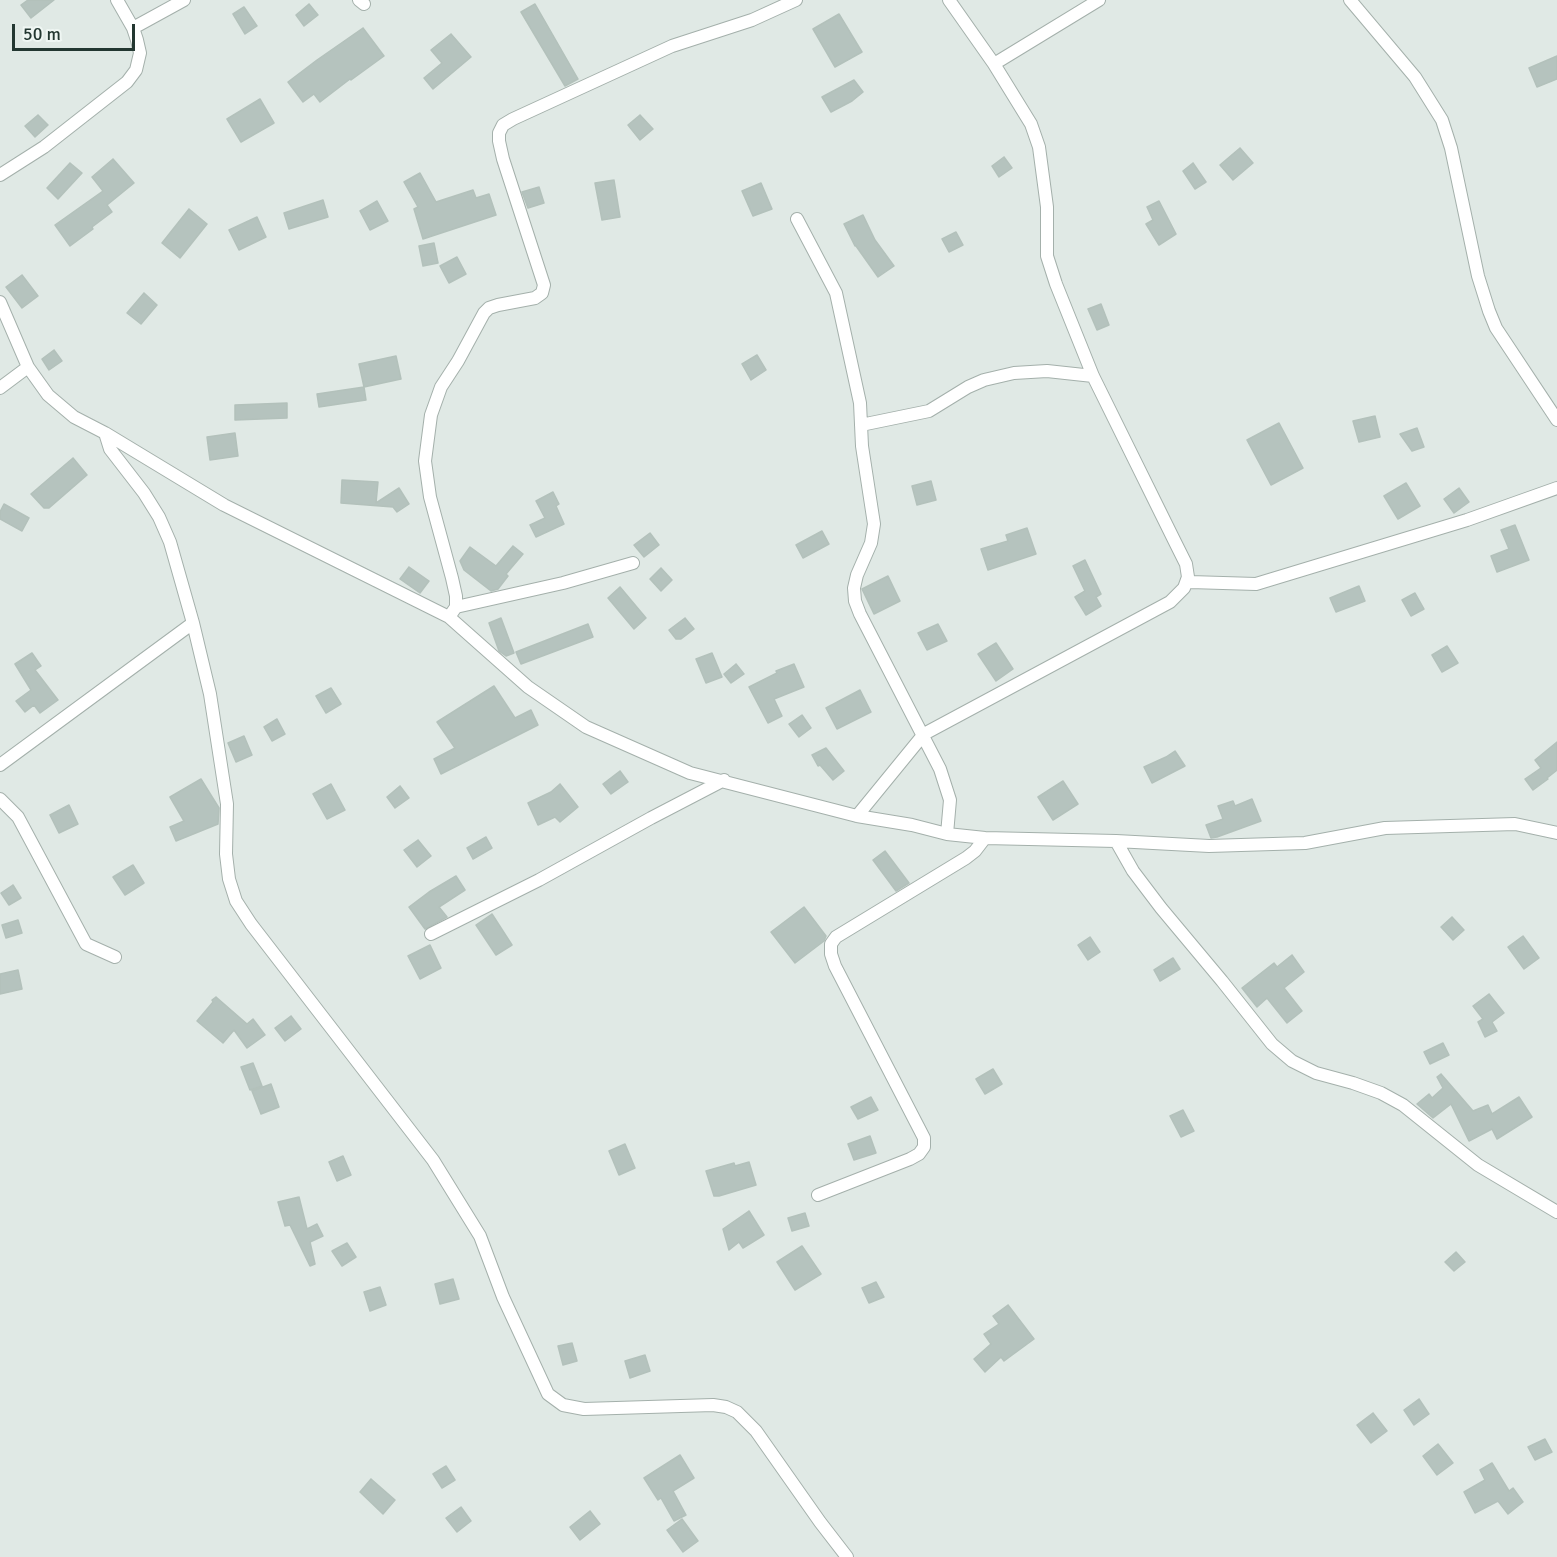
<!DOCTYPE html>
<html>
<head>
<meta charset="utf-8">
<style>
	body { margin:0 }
	#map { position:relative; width:1557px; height:1557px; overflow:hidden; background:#e0e9e5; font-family:Signika,sans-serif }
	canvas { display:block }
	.scale { position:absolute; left:12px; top:24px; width:123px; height:27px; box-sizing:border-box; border:3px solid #233731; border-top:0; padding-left:8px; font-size:18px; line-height:21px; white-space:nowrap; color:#233731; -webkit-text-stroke:4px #eff6f3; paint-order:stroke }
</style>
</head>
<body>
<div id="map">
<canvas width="1557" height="1557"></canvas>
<div class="scale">50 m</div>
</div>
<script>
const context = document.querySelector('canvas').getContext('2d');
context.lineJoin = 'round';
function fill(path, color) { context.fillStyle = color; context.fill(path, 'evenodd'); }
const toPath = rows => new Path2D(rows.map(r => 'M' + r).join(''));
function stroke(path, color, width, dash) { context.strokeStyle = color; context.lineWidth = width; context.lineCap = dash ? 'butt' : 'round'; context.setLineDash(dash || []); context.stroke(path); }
const building = toPath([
	[28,0,54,0,31,18,21,5,28,0],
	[309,4,318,15,304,26,296,15,309,4],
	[535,4,578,79,565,86,521,12,535,4],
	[244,7,257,26,245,34,233,14,244,7],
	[839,14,862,52,835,67,813,29,839,14],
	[363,28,384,56,351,80,350,79,320,102,314,94,303,102,288,82,317,60,363,28],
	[451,34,471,57,433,89,424,78,442,63,431,50,451,34],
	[1557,56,1557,79,1537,87,1529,68,1557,56],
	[854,80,863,92,852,101,831,112,822,97,854,80],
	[260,99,274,123,241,142,227,119,260,99],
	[38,115,48,125,35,137,25,126,38,115],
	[640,115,653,129,640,140,628,125,640,115],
	[1240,148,1253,163,1233,180,1220,165,1240,148],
	[1004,157,1012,168,999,177,992,166,1004,157],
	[113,159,134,183,107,205,112,212,92,227,93,229,70,246,55,225,103,191,92,177,113,159],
	[70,163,82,173,58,199,47,188,70,163],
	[1193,163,1206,182,1195,189,1183,171,1193,163],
	[420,173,436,202,473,190,476,198,489,194,496,215,423,239,414,209,418,207,404,182,420,173],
	[614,180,620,217,602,220,595,183,614,180],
	[761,183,772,209,753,216,742,191,761,183],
	[539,187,544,203,528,208,522,192,539,187],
	[323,200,328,217,289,229,284,213,323,200],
	[377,201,388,221,370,230,360,211,377,201],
	[1159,201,1176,234,1159,245,1146,224,1153,220,1147,207,1159,201],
	[189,209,207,224,180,258,162,243,189,209],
	[863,215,875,240,894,266,878,277,856,246,855,246,844,224,863,215],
	[257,217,266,237,239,250,229,230,257,217],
	[956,232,963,245,949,252,942,239,956,232],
	[434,243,438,263,423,266,419,246,434,243],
	[457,257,466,274,449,283,440,266,457,257],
	[22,275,38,296,22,308,6,287,22,275],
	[144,293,157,305,141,324,127,313,144,293],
	[1101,304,1109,325,1097,330,1088,309,1101,304],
	[54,350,62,361,49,370,42,359,54,350],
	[757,355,766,370,751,380,742,364,757,355],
	[396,356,401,379,364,387,359,364,396,356],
	[364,387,366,400,319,407,317,394,364,387],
	[287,403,287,418,235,420,235,405,287,403],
	[1375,416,1380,437,1359,442,1353,421,1375,416],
	[1279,423,1303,468,1271,485,1247,440,1279,423],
	[1417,428,1424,447,1412,451,1400,434,1417,428],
	[235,433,238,456,210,460,207,437,235,433],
	[73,458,87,475,49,508,44,508,31,494,73,458],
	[342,480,378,482,376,503,399,488,409,504,397,512,393,507,341,503,342,480],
	[931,481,936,500,917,505,912,486,931,481],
	[1406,483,1420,506,1398,519,1384,496,1406,483],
	[1459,488,1469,502,1454,513,1444,499,1459,488],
	[553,492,559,504,556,506,564,524,536,537,530,525,545,518,536,501,553,492],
	[4,504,29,518,22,531,0,519,0,512,4,504],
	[1515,525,1529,560,1497,572,1491,556,1509,549,1501,530,1515,525],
	[1027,528,1036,554,988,570,981,549,1008,541,1006,535,1027,528],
	[822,531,829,544,803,558,796,545,822,531],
	[650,533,659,545,644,557,634,545,650,533],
	[513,546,523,554,506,574,508,576,498,589,491,591,464,570,460,561,470,547,496,566,513,546],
	[1085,560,1101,594,1096,597,1101,606,1086,615,1075,597,1085,591,1073,566,1085,560],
	[409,567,429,581,420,593,400,579,409,567],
	[661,568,672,580,661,591,650,579,661,568],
	[888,576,900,601,874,614,862,589,888,576],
	[1359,586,1365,601,1336,612,1330,598,1359,586],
	[620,587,646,618,634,629,608,598,620,587],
	[1415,593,1424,609,1411,616,1402,600,1415,593],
	[501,618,514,653,506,656,499,651,489,623,501,618],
	[685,618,694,629,681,639,676,639,669,630,685,618],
	[588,624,593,637,521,664,516,652,588,624],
	[938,624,947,641,927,650,918,633,938,624],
	[996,643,1013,669,996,681,978,654,996,643],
	[1447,646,1458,663,1442,672,1432,655,1447,646],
	[32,653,41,666,35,670,58,700,40,713,34,705,25,712,16,701,31,690,15,664,32,653],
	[712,653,722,677,706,683,696,659,712,653],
	[736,664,744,674,731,683,724,674,736,664],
	[794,664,804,687,774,699,782,716,768,723,749,687,777,673,776,671,794,664],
	[494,686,515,718,531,710,538,725,441,774,434,759,455,748,437,722,494,686],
	[331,688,341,704,326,713,316,696,331,688],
	[860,690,871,712,837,729,826,708,860,690],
	[802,715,811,728,799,737,789,724,802,715],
	[277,719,285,734,272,741,264,727,277,719],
	[244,736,252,755,236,762,228,743,244,736],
	[1557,742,1557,770,1547,778,1548,779,1533,790,1525,779,1541,768,1535,760,1557,742],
	[826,748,844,771,833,780,820,765,818,766,812,755,826,748],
	[1175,751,1185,766,1152,783,1144,767,1166,757,1175,751],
	[620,771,628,782,611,794,603,784,620,771],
	[201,779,219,808,218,824,176,841,170,827,184,821,170,797,201,779],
	[1063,781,1078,804,1053,820,1038,797,1063,781],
	[331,784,345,810,327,819,313,794,331,784],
	[560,784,578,807,560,822,555,817,538,825,528,803,551,792,560,784],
	[400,786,409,798,395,808,387,797,400,786],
	[1252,799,1261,821,1217,837,1211,838,1206,825,1223,819,1218,806,1233,801,1235,806,1252,799],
	[69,805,78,824,59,833,50,815,69,805],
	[486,837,492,848,473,859,467,848,486,837],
	[418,840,431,856,417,867,404,850,418,840],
	[885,851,909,883,896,891,873,860,885,851],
	[133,865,144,883,125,895,113,877,133,865],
	[456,876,465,890,439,907,447,917,425,929,409,907,429,892,456,876],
	[13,885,21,898,9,905,1,893,13,885],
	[804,907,826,936,824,941,795,963,771,932,804,907],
	[492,914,512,945,496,955,476,925,492,914],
	[1452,917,1464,930,1453,940,1441,927,1452,917],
	[18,920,22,933,6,938,2,925,18,920],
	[1523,936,1539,958,1524,969,1508,947,1523,936],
	[1090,937,1100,952,1088,960,1078,945,1090,937],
	[430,945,441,968,420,979,408,956,430,945],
	[1292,955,1304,972,1284,988,1302,1011,1287,1023,1267,998,1257,1007,1242,988,1274,963,1277,967,1292,955],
	[1173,958,1180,969,1160,981,1154,970,1173,958],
	[18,970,22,989,0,994,0,974,18,970],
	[1489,994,1504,1013,1492,1022,1497,1031,1485,1037,1478,1022,1483,1019,1473,1006,1489,994],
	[216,997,247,1024,253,1019,265,1035,247,1048,234,1030,223,1043,197,1021,213,1002,212,1000,216,997],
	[291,1016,301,1029,285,1041,275,1028,291,1016],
	[1443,1043,1449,1055,1430,1064,1424,1052,1443,1043],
	[253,1063,262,1086,250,1090,241,1067,253,1063],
	[993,1069,1002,1084,985,1094,976,1079,993,1069],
	[1441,1074,1473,1111,1488,1105,1492,1114,1519,1097,1532,1117,1497,1139,1492,1129,1469,1141,1451,1104,1433,1118,1417,1104,1429,1094,1432,1098,1443,1088,1437,1077,1441,1074],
	[271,1084,279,1107,261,1114,252,1091,271,1084],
	[871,1097,878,1110,858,1119,851,1107,871,1097],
	[1183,1110,1194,1131,1181,1137,1170,1116,1183,1110],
	[870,1136,876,1153,854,1160,848,1144,870,1136],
	[625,1144,635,1168,619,1175,609,1151,625,1144],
	[343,1156,351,1175,337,1181,329,1162,343,1156],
	[749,1162,756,1185,719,1196,714,1196,706,1171,734,1163,735,1166,749,1162],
	[299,1197,307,1229,317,1224,323,1236,310,1242,315,1264,310,1266,290,1225,285,1226,278,1202,299,1197],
	[749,1211,764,1235,743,1248,739,1242,729,1250,723,1229,749,1211],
	[805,1213,809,1226,792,1231,788,1218,805,1213],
	[347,1243,356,1257,342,1266,332,1251,347,1243],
	[802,1246,821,1274,795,1290,777,1262,802,1246],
	[1456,1252,1465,1262,1454,1271,1445,1262,1456,1252],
	[453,1279,459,1299,440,1304,435,1284,453,1279],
	[876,1282,884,1297,869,1303,862,1288,876,1282],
	[380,1287,386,1305,370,1311,364,1292,380,1287],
	[1008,1305,1034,1339,1004,1361,1001,1357,985,1372,974,1359,991,1344,984,1334,999,1324,993,1316,1008,1305],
	[572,1343,577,1361,563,1365,558,1346,572,1343],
	[645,1355,650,1371,630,1378,625,1361,645,1355],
	[1419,1399,1429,1414,1414,1425,1404,1410,1419,1399],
	[1373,1413,1387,1431,1371,1443,1357,1425,1373,1413],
	[1545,1439,1552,1452,1535,1460,1528,1447,1545,1439],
	[1438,1444,1453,1463,1437,1475,1423,1456,1438,1444],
	[680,1455,694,1478,673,1491,686,1515,674,1521,661,1498,658,1500,644,1478,680,1455],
	[1492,1463,1509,1491,1513,1488,1523,1502,1508,1514,1498,1501,1475,1513,1464,1492,1485,1480,1480,1470,1492,1463],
	[446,1466,455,1480,442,1488,433,1474,446,1466],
	[371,1479,395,1500,383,1514,360,1492,371,1479],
	[461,1507,471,1521,457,1532,446,1518,461,1507],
	[590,1511,600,1524,580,1540,570,1527,590,1511],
	[682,1519,698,1541,683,1552,667,1530,682,1519]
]);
fill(building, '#b5c3be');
stroke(building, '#b3c1bb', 1.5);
const street = toPath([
	[359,0,364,4],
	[1350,0,1415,77,1442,120,1451,148,1478,276,1489,311,1496,328,1557,420],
	[133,28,184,0],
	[994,64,1099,0],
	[0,175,44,147,127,82,136,70,140,53,137,40,133,28,117,0],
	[797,219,836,293,860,403,862,446,874,524,871,543,857,575,854,588,855,601,860,614,940,769,950,800,947,834],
	[0,302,28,367,48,395,74,417,105,433,224,505,449,617,528,687,586,727,690,773,857,816,912,825,947,834,985,838,1116,841,1209,846,1305,843,1385,828,1515,824,1557,833],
	[0,388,28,367],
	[861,425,929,411,968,387,984,380,1014,373,1047,371,1093,376],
	[105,433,110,449,144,493,159,517,170,542,193,623,210,694,227,804,226,854,229,879,236,901,251,924,433,1160,480,1236,503,1297,548,1394,563,1405,584,1409,713,1405,726,1407,737,1412,756,1431,820,1522,847,1557],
	[1188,577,1190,582,1256,584,1467,520,1557,488],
	[456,607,563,583,633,563],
	[449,617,456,607,456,596,452,578,430,497,425,461,431,415,441,387,458,361,484,313,489,308,498,305,535,298,542,293,544,285,503,159,499,141,499,133,503,125,513,119,672,46,752,20,796,0],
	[0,765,193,623],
	[0,799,18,817,86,944,115,957],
	[857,816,924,734,1170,602,1184,588,1188,577,1186,564,1175,542,1093,376,1056,284,1047,256,1047,207,1039,147,1031,124,994,64,949,0],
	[1116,841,1133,871,1161,908,1222,981,1272,1044,1292,1061,1316,1073,1353,1083,1381,1093,1403,1105,1478,1165,1557,1212],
	[431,934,539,880,651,818,724,780],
	[818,1195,910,1159,919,1154,924,1147,924,1138,835,966,831,954,831,944,836,937,966,858,975,851,985,838]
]);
stroke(street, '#a4b0ab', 14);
stroke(street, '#fff', 12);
</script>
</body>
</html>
